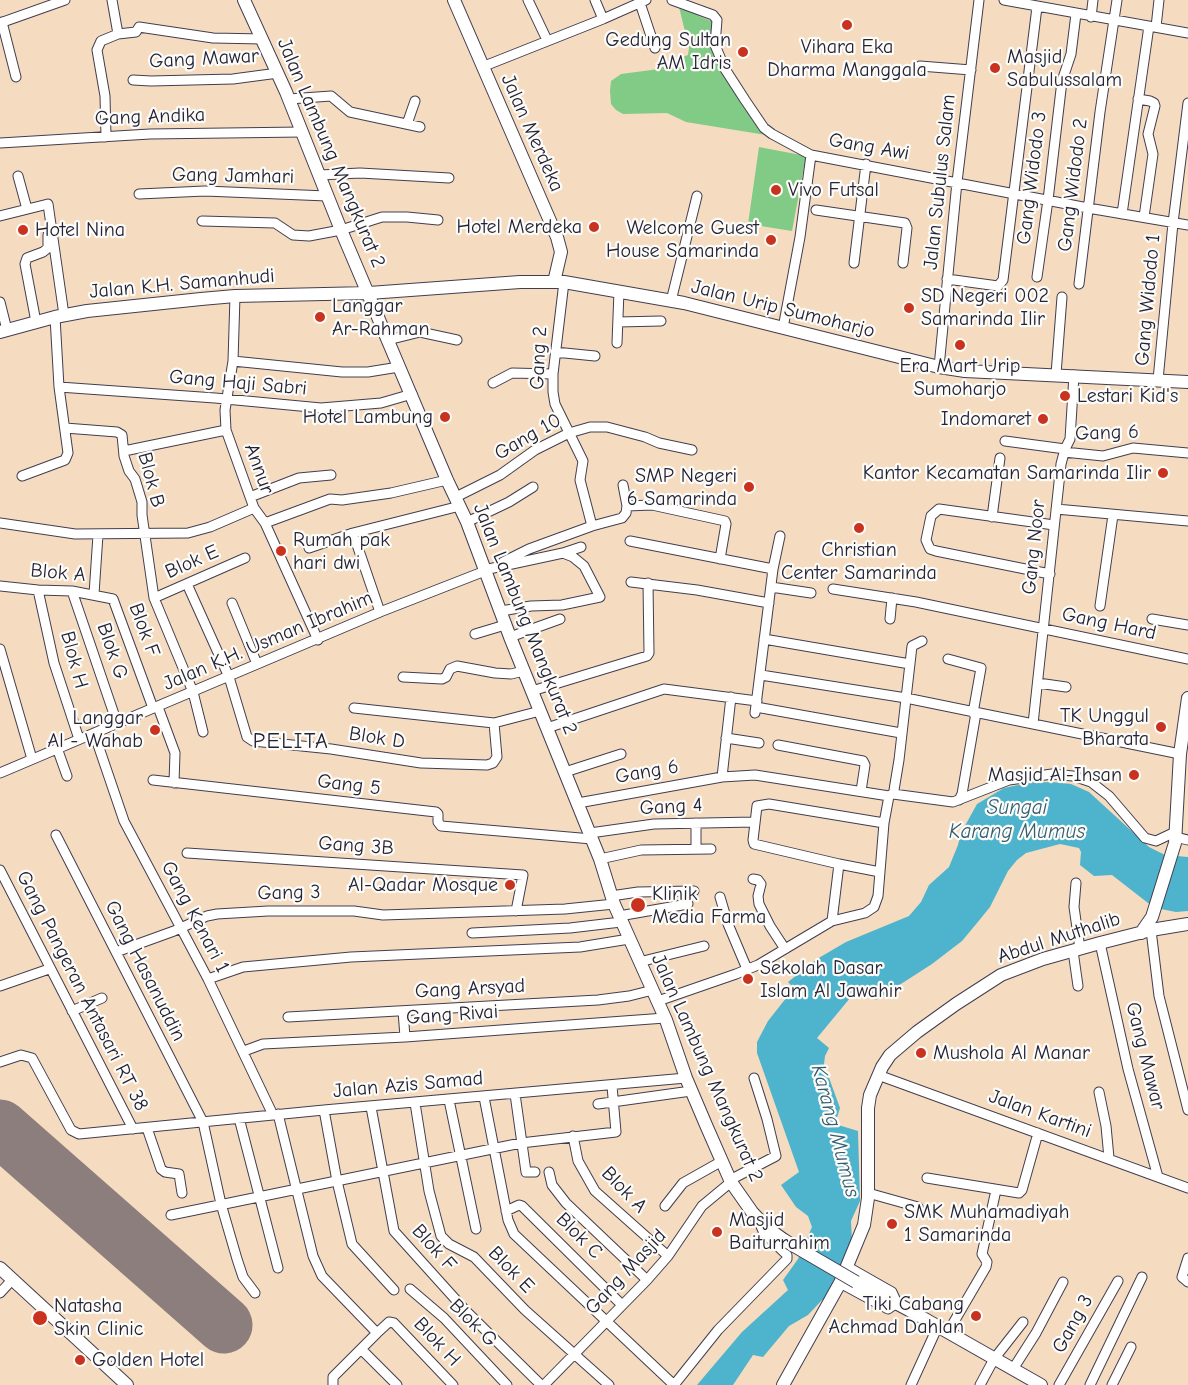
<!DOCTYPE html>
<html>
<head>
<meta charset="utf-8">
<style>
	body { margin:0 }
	canvas { display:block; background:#f5dbbf }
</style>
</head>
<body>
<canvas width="1188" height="1385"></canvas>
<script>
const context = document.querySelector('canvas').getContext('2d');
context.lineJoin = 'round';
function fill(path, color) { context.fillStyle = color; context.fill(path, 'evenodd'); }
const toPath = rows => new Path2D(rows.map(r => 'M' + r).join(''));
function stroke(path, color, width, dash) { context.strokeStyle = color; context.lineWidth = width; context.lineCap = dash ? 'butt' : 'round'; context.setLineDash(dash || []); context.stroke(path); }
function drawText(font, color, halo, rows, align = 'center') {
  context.font = font + ' "Comic Neue",sans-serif'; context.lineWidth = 4.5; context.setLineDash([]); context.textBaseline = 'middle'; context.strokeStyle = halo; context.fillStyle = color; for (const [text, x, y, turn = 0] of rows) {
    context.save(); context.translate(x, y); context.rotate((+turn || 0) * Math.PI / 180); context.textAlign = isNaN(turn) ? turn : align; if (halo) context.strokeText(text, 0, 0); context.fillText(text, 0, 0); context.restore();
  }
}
fill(toPath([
	[679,7,713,22,712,46,718,64,766,135,686,122,667,113,623,114,616,110,611,104,610,91,611,81,621,74,659,69,672,61,688,55,689,48],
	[759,147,806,156,792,231,748,224]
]), '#82cb87');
fill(toPath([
	[1052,782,1071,784,1089,792,1149,847,1165,855,1188,857,1188,911,1176,912,1161,909,1148,903,1112,875,1094,876,1080,865,1081,852,1079,848,1060,844,1026,853,1017,860,1008,871,990,907,977,923,962,941,932,964,876,1000,862,991,860,986,817,1038,829,1048,825,1056,824,1064,840,1108,835,1124,858,1131,860,1201,851,1221,852,1241,831,1298,822,1300,808,1315,789,1326,763,1357,753,1355,733,1385,697,1385,742,1332,788,1290,783,1280,798,1259,812,1227,808,1216,796,1207,781,1185,799,1172,757,1053,757,1042,768,1021,794,988,788,982,817,959,846,942,909,916,921,902,929,885,949,867,958,845,961,833,977,804,1004,788,1028,783]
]), '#4eb3cd');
stroke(toPath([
	[0,1128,224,1325]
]), '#8c7e7d', 57);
const minor = toPath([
	[112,0,118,34],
	[528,0,547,40],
	[595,0,603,19],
	[672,0,713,15,717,20,715,45,725,69,745,100,764,128,772,134,811,155,1088,208,1188,225],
	[1004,0,1188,33],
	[640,3,655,48],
	[1091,17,1093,0],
	[2,22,16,77],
	[0,23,65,0],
	[1156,27,1159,0],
	[920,66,971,70],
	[482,67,603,19,646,0],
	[133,80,151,81,233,79,278,73],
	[289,99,331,96,350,112,420,127],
	[1138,99,1150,101,1154,103,1155,106,1148,134,1153,154,1144,217],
	[407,124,415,101],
	[106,137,105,96,97,50,101,41,118,34,136,32,139,27,213,38,263,39],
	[0,143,150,134,302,132],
	[320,175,360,173,449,178],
	[18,176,27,209],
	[139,194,205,191,327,196],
	[816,210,905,223,907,228,903,263],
	[1122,214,1149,26],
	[0,216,48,204,64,315],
	[202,221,275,223,293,235,309,236,341,230,382,217,407,217,438,220],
	[854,263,866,164],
	[1037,277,1048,200,1062,81,1071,54,1076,14],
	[947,279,998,286,1003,280,1037,7],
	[564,282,553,374,553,392,555,404,583,461,580,480,592,526],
	[1079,284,1100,112,1117,0],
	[235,296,233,361,225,410,226,430,254,508,265,523,318,640],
	[671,301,697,196],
	[0,302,7,330],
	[36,322,25,264,27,258,43,252,48,248,48,235],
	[618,322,661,321],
	[783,328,800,237,811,155],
	[388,340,420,332,457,340],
	[617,343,619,291],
	[555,352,595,356],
	[233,361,342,372,368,372,399,367],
	[939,367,957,182,979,0],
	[1056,374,1062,297],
	[1158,380,1173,223,1188,103],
	[493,383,512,373,553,374],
	[59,387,215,398,321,408,381,403,412,394],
	[65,428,117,432,122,435,124,456,129,471,135,479,142,502,142,515,154,598,193,692,203,732],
	[1005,441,1065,449],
	[124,451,226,430],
	[1064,452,1103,456,1133,448,1188,453],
	[22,476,65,460,68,453,59,387,55,317],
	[250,497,299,478,331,475],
	[456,497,500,475,535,450,569,433,590,427,607,427,645,437,659,443,692,450],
	[627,506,652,505,725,521,726,524,720,559],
	[1056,509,1188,521],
	[992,517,1000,458],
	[467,522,509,502,533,487],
	[0,523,75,534,188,533,210,527,254,508],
	[265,523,330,499,342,500,391,493,447,480],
	[353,533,380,612],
	[630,541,773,569],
	[309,548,353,533,460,506],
	[563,553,581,547],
	[503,562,529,549,592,526,622,518,626,513,627,506,623,485],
	[484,570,563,553,573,557,584,566,600,597,562,605,531,606,501,611],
	[1050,574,936,551,930,549,926,540,931,516,939,509,1054,525],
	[631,582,697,590,769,603],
	[187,584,229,677,247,737,253,741,331,749,421,763,487,765,493,763,497,757,494,723],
	[0,586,38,590,72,591,113,599,153,708],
	[771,587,811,593],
	[833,589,916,602,1188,659],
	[38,590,54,663,79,739],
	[72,591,117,723],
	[94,594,98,535],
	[154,598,245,558],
	[232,603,257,664],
	[1100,606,1113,515],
	[890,619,892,598],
	[1152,619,1188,625],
	[475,634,505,625],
	[510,637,560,619],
	[764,639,910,664],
	[0,649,32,759],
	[948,659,981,668,973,713],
	[761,675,906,698,1180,754],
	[403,677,442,679,446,677,450,669,457,666,495,673,511,674,524,671],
	[1038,683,1066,687],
	[532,691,647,656,649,653,648,583],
	[158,707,175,753,174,783],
	[756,707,901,733],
	[354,708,494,723,540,711],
	[755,713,773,569,780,536],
	[1033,724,1061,464,1065,449,1070,439,1074,375],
	[547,728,664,689,757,701],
	[94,733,124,821,208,979,273,1115],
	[726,738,759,743],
	[778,745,863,761,865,765,861,791],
	[57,748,67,776],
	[565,772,621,754],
	[0,773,380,612,485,571],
	[722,777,731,697],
	[153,780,436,812,438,814,438,822,441,826,592,839],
	[893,794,953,802,1009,780,1052,774,1073,776,1091,782,1109,796,1145,838,1156,841,1175,832],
	[959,800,962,794,976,713],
	[578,803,722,777,755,775,889,796],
	[696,823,696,849],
	[590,833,654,824,754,822],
	[56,835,203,1122,221,1204,237,1259,243,1277,255,1293],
	[1175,837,1188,840],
	[187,853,523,875,516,911],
	[600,859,641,850,711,849],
	[839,864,880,872],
	[0,870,133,1129],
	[753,879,758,880,761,884,758,896,759,904,770,926,785,949],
	[1076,883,1074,907,1080,949],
	[611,896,638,892,694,891],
	[720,897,728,924,747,969],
	[619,916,688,904],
	[832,921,839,864,754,844,753,840,757,806,769,804,884,823],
	[1151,930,1159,996,1188,1110],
	[472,933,570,928,621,922],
	[1100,943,1128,1069,1158,1177],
	[1073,951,1078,986],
	[116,952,174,931,207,916,217,914,268,911,354,911,383,915,565,909,614,904],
	[639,962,704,946],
	[208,979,243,967,351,957,580,947,629,939],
	[0,986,49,969],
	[658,1001,736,974,758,965,832,921,865,913,874,907,878,896,884,823,889,796,893,794,894,790,899,760,912,646,922,641],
	[72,1011,102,998],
	[403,1011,405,1037],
	[288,1017,598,1000,629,996,653,990],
	[244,1051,263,1044,405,1037,665,1018],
	[0,1062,21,1055,32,1058,71,1130,79,1134,324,1110,686,1078],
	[878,1075,1188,1188],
	[1099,1092,1106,1126,1109,1158],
	[515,1094,526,1172,535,1172],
	[484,1097,508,1220,514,1234,674,1385],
	[449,1100,476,1229],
	[415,1103,429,1191,441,1236,449,1244,474,1257,525,1310,609,1385],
	[598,1104,691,1091],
	[371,1107,394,1231,466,1311,541,1385],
	[324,1110,337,1181,352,1244,394,1290],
	[278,1114,313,1256,322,1276,377,1333,389,1322,394,1323,453,1385],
	[239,1118,278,1268],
	[147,1128,161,1169,165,1172,179,1174,182,1193],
	[573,1136,578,1161,595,1191,668,1256],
	[549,1172,552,1185,566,1203,647,1280],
	[927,1178,1019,1193,1022,1190,1038,1133],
	[730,1180,776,1156,767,1119,754,1078],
	[868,1193,918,1207],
	[665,1206,683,1183,722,1161],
	[506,1211,519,1205,522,1206,622,1305],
	[171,1215,521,1143,616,1132,612,1086],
	[1188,1258,1182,1277,1188,1282],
	[840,1283,888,1309,897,1303,892,1292,848,1267],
	[410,1289,444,1318,507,1385],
	[0,1293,12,1280],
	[948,1332,986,1267,987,1262,982,1254,996,1190],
	[361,1349,397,1385],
	[1013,1369,1036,1333,1063,1282],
	[333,1385,333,1377,377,1333],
	[544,1385,647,1280,668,1256,702,1206,731,1182],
	[674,1385,718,1330,787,1259,787,1255,764,1233,759,1222],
	[911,1385,938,1326],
	[980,1385,994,1359,1023,1322],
	[1059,1385,1118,1281],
	[1090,1385,1142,1277],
	[1112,1385,1131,1347]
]);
const tertiary = toPath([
	[244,0,286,92,341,230,447,480,467,522,510,637,600,859,614,904,666,1020,686,1078,706,1125,731,1182,752,1212,766,1227,784,1240],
	[454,0,557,237,561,252,554,282],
	[0,332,55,317,87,311,201,299,235,296,369,293,520,282,564,282,684,303,939,367,965,371,1188,382],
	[1141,933,1152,917,1175,843,1180,754,1188,698],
	[0,1268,127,1385],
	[856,1282,909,1310,1041,1385],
	[783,1385,840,1283,864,1225,868,1198,868,1108,870,1095,882,1067,890,1055,917,1032,956,1004,1001,975,1043,959,1100,943,1151,930,1188,924]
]);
stroke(minor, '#423e4f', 11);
stroke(tertiary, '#423e4f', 14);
stroke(minor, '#fff', 9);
stroke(tertiary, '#fff', 12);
const tertiaryBridge = toPath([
	[784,1240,856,1282]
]);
stroke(tertiaryBridge, '#423e4f', 14, []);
stroke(tertiaryBridge, '#fff', 12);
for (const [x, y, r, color] of [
	[847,25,6,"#c8321e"],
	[743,52,6,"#c8321e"],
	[995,68,6,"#c8321e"],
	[776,190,6,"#c8321e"],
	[594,227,6,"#c8321e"],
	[23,230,6,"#c8321e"],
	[771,240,6,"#c8321e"],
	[909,308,6,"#c8321e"],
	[320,317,6,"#c8321e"],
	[960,345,6,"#c8321e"],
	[1065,396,6,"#c8321e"],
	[445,417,6,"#c8321e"],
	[1043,419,6,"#c8321e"],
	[1163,473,6,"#c8321e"],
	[749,487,6,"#c8321e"],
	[859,528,6,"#c8321e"],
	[281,551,6,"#c8321e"],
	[1161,727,6,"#c8321e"],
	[155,730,6,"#c8321e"],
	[1134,775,6,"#c8321e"],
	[510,885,6,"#c8321e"],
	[638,905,8,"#c8321e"],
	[748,979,6,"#c8321e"],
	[921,1053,6,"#c8321e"],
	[892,1224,6,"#c8321e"],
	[717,1232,6,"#c8321e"],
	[976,1316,6,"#c8321e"],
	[40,1318,8,"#c8321e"],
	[80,1360,6,"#c8321e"]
]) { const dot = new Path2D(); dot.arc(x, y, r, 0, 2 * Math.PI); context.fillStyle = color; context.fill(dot); stroke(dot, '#fdfcf7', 2); }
drawText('20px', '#22223b', '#fdfcf7', [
	["Gedung Sultan",731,40,"right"],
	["AM Idris",731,63,"right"],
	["Vihara Eka",847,47,"center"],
	["Dharma Manggala",847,70,"center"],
	["Masjid",1007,57],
	["Sabulussalam",1007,80],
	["Vivo Futsal",788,190],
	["Hotel Merdeka",582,227,"right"],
	["Welcome Guest",759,228,"right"],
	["House Samarinda",759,251,"right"],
	["Hotel Nina",35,230],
	["SD Negeri 002",921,296],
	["Samarinda Ilir",921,319],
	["Langgar",332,306],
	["Ar-Rahman",332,329],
	["Era Mart Urip",960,366,"center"],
	["Sumoharjo",960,389,"center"],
	["Lestari Kid's",1077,396],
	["Hotel Lambung",433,417,"right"],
	["Indomaret",1031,419,"right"],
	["Kantor Kecamatan Samarinda Ilir",1151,473,"right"],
	["SMP Negeri",737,476,"right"],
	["6 Samarinda",737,499,"right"],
	["Rumah pak",293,540],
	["hari dwi",293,563],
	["Christian",859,550,"center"],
	["Center Samarinda",859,573,"center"],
	["TK Unggul",1149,716,"right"],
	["Bharata",1149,739,"right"],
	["Langgar",143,718,"right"],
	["Al - Wahab",143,741,"right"],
	["Masjid Al-Ihsan",1122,775,"right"],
	["Al-Qadar Mosque",498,885,"right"],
	["Klinik",652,894],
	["Media Farma",652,917],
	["Sekolah Dasar",760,968],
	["Islam Al Jawahir",760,991],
	["Mushola Al Manar",933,1053],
	["SMK Muhamadiyah",904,1212],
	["1 Samarinda",904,1235],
	["Masjid",729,1220],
	["Baiturrahim",729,1243],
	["Tiki Cabang",964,1304,"right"],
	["Achmad Dahlan",964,1327,"right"],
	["Natasha",54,1306],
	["Skin Clinic",54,1329],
	["Golden Hotel",92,1360]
], 'left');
drawText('20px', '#22223b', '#fdfcf7', [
	["Gang Mawar",204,59,-3],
	["Gang Andika",150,117,-2],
	["Jalan Merdeka",532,133,66],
	["Gang Awi",869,147,10],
	["Jalan Lambung Mangkurat 2",331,153,67],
	["Gang Jamhari",233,176,1],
	["Gang Widodo 3",1032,178,-83],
	["Jalan Subulus Salam",940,182,-84],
	["Gang Widodo 2",1073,185,-83],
	["Jalan K.H. Samanhudi",182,284,-5],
	["Gang Widodo 1",1148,300,-85],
	["Jalan Urip Sumoharjo",783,309,14],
	["Gang 2",539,358,-87],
	["Gang Haji Sabri",238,383,5],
	["Gang 6",1107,433,-2],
	["Gang 10",528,437,-30],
	["Annur",259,469,70],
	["Blok B",151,480,75],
	["Gang Noor",1034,547,-84],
	["Blok E",192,562,-24],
	["Blok A",58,573,5],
	["Jalan Lambung Mangkurat 2",525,619,68],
	["Gang Hard",1109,624,12],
	["Blok F",144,630,70],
	["Jalan K.H. Usman Ibrahim",268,641,-23],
	["Blok G",112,651,71],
	["Blok H",74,660,75],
	["Blok D",377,738,9],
	["Gang 6",647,772,-10],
	["Gang 5",349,785,7],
	["Gang 4",671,807,-3],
	["Gang 3B",356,846,4],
	["Gang 3",289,893,-1],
	["Gang Kenari 1",195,917,62],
	["Abdul Muthalib",1059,938,-18],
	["Gang Hasanuddin",145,971,63],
	["Gang Arsyad",470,989,-3],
	["Gang Pangeran Antasari RT 38",82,991,63],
	["Gang Rivai",452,1015,-4],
	["Gang Mawar",1145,1056,76],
	["Jalan Lambung Mangkurat 2",707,1068,66],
	["Jalan Azis Samad",408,1085,-5],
	["Jalan Kartini",1040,1114,20],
	["Blok A",624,1190,46],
	["Blok C",579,1236,45],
	["Blok F",434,1248,48],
	["Blok E",511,1270,46],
	["Gang Masjid",626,1272,-47],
	["Blok G",473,1323,45],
	["Gang 3",1073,1324,-61],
	["Blok H",437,1342,47]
]);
drawText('italic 21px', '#345c75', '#fdfcf7', [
	["Sungai",1017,808],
	["Karang Mumus",1017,832],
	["Karang Mumus",835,1131,75]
]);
context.letterSpacing = '1.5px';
drawText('22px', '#22223b', '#fdfcf7', [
	["PELITA",291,742]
]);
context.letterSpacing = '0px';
</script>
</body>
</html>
